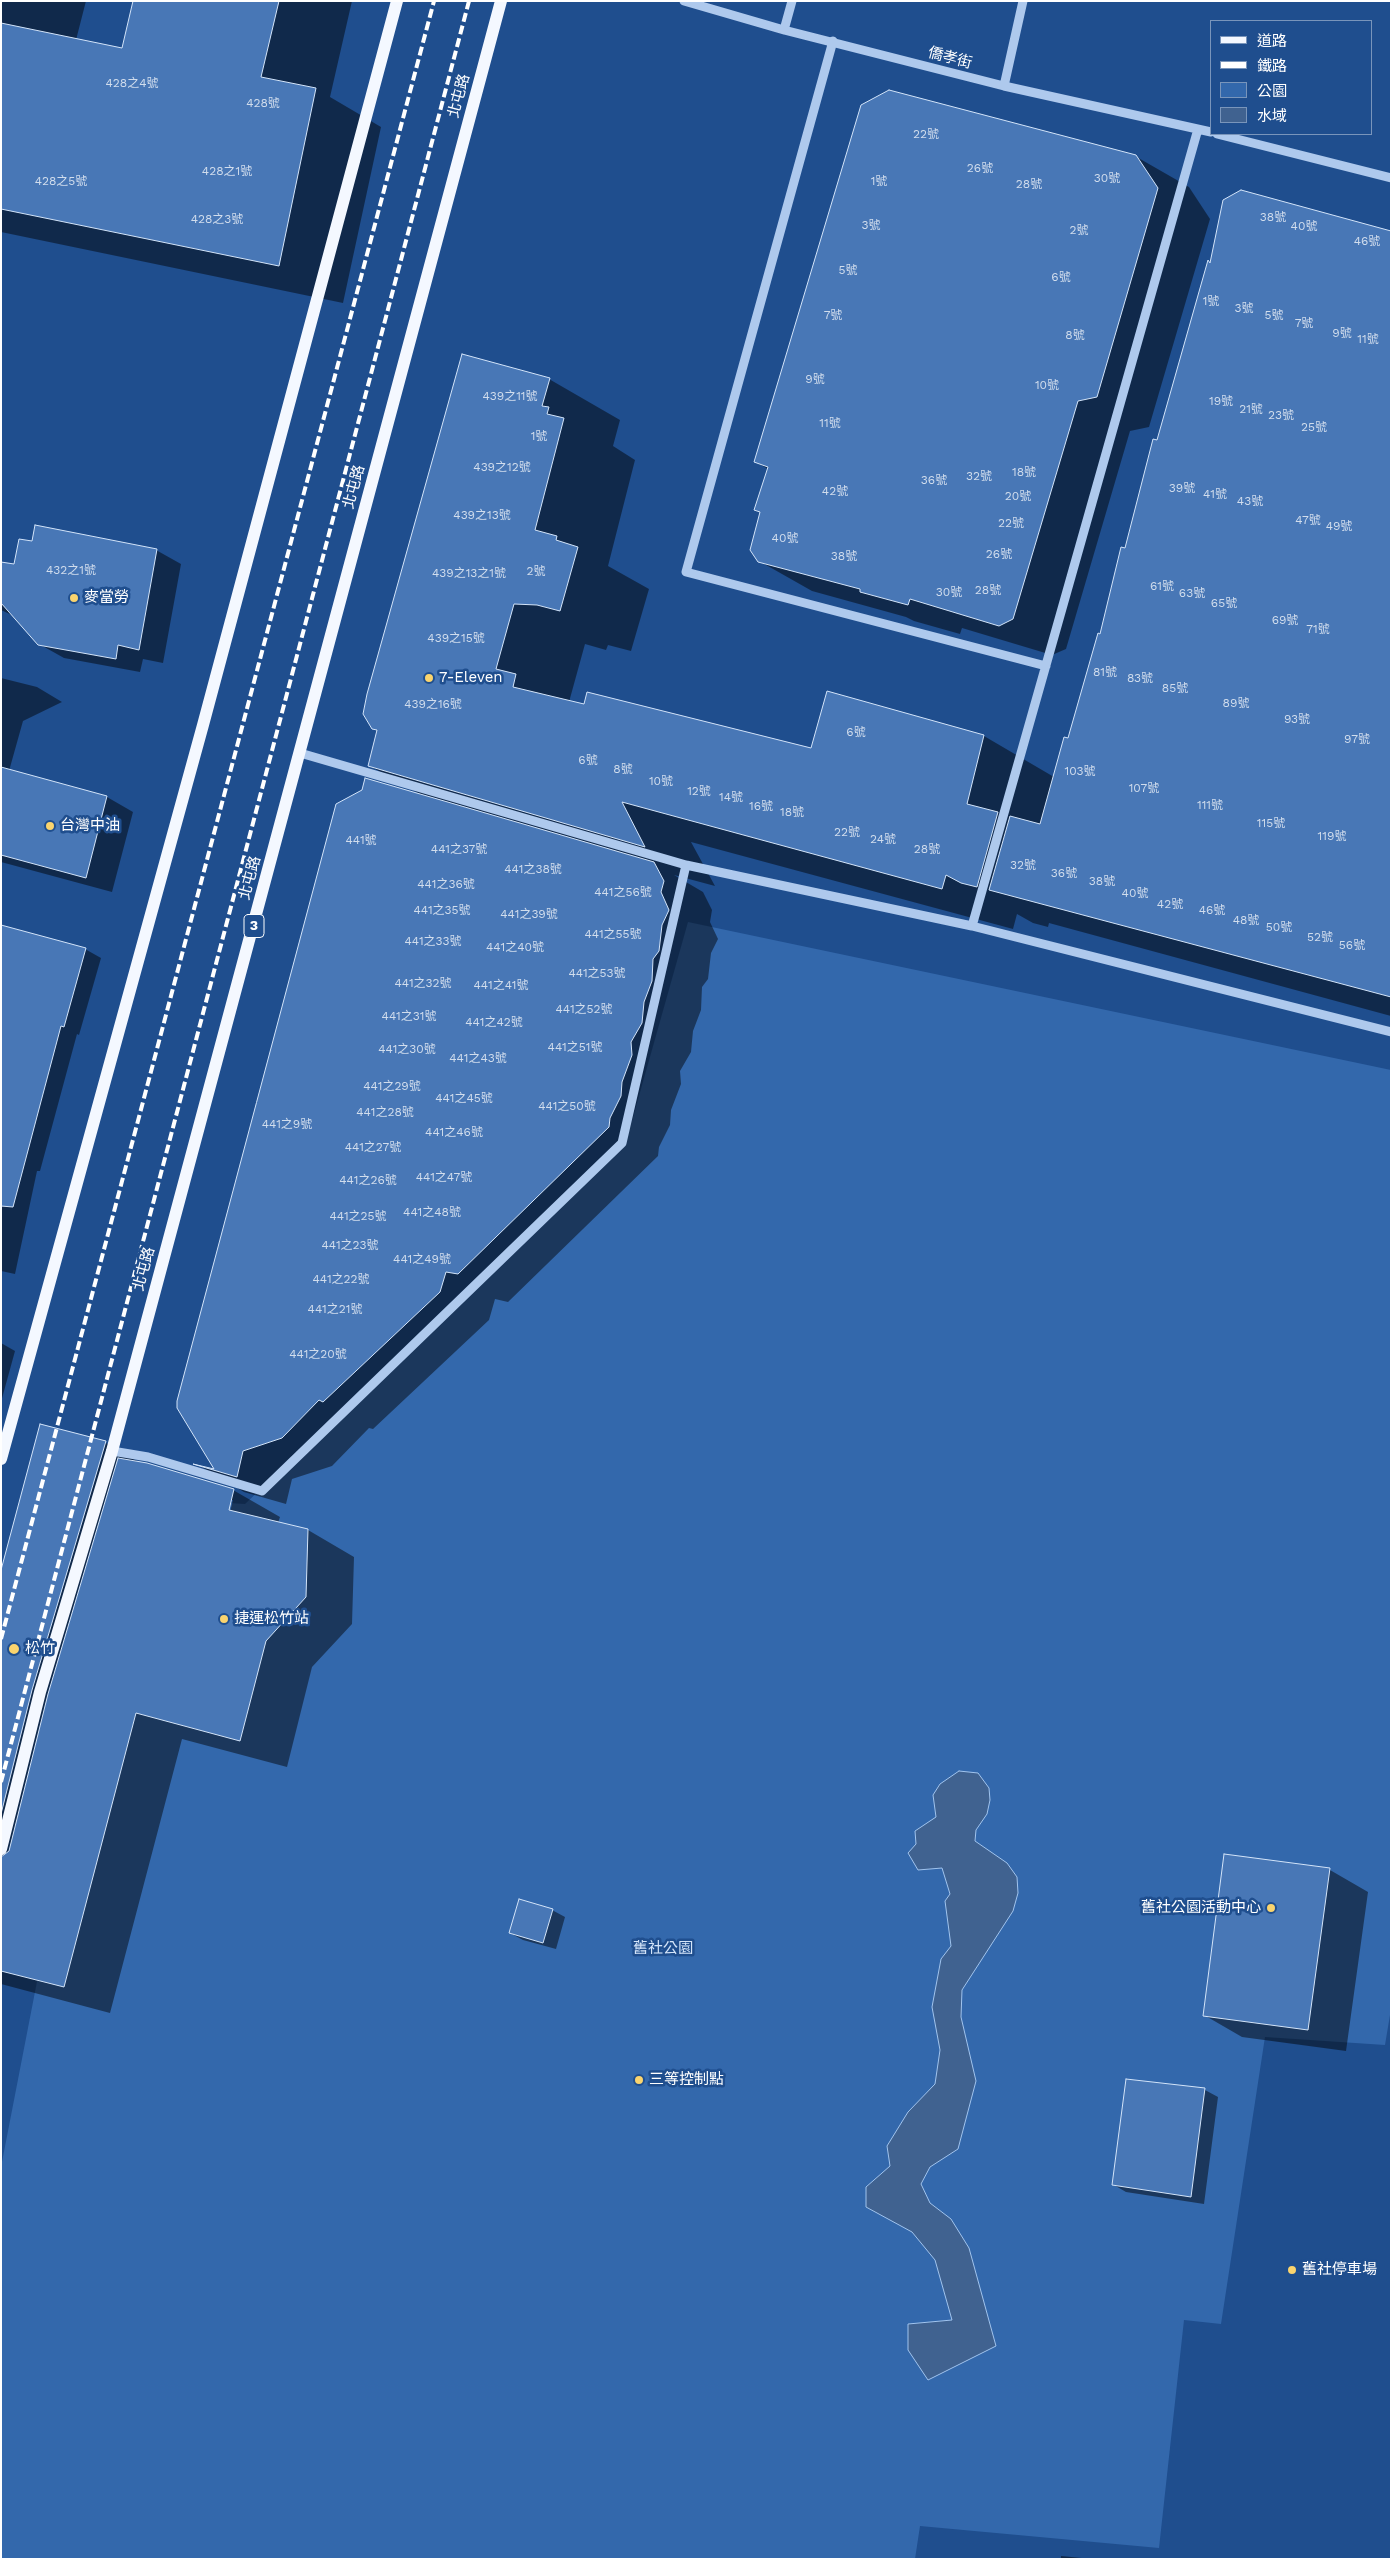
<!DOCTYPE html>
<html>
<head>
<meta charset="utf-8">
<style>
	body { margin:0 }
	#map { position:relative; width:1392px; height:2560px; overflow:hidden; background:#1f4e8e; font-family:"Work Sans","Noto Sans TC",sans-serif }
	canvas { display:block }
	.frame { position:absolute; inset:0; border:2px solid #fff; pointer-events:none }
	.legend { position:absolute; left:1210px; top:20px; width:162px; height:115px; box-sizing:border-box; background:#1f4e8e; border:1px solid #7995bb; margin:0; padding:6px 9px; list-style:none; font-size:15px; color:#fff }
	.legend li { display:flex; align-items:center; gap:10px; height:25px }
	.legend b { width:25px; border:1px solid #7995bb }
</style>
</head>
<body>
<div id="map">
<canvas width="1392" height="2560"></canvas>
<div class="frame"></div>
<ul class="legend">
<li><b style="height:6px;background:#f4f8ff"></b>道路</li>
<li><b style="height:6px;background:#fff"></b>鐵路</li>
<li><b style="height:14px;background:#3368ac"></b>公園</li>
<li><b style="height:14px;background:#406290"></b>水域</li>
</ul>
</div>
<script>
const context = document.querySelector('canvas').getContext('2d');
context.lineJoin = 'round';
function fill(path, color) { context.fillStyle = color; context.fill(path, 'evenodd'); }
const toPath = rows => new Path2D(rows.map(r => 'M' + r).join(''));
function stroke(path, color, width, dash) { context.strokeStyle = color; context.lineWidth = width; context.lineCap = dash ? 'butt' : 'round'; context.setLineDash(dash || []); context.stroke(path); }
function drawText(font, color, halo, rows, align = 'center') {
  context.font = font + ' "Work Sans","Noto Sans TC",sans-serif'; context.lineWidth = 5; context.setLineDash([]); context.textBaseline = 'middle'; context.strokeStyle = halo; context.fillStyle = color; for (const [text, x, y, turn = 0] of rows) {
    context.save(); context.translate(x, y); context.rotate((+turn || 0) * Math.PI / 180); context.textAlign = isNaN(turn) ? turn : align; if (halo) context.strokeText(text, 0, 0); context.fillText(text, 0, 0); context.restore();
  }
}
fill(toPath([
	[688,922,1391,1070,1391,2009,1385,2045,1265,2037,1221,2324,1184,2320,1159,2548,920,2526,915,2559,1,2559,1,2167,131,1497,245,1504,626,1142]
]), '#3368ac');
const water = toPath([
	[959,1771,978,1773,989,1788,990,1800,987,1814,976,1830,975,1841,1007,1863,1017,1877,1018,1893,1013,1911,962,1990,961,2017,976,2081,958,2149,930,2167,921,2184,930,2203,951,2219,969,2248,996,2346,928,2380,908,2350,908,2324,952,2320,935,2260,912,2232,866,2207,866,2187,890,2166,887,2146,908,2112,935,2084,940,2050,932,2007,941,1959,951,1946,945,1901,950,1894,942,1868,918,1870,908,1853,916,1844,915,1831,936,1817,933,1795,940,1784,959,1771]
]);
fill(water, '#406290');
stroke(water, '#a1c4ee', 1);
fill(toPath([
	[1,1,86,1,76,40,123,50,134,1,352,1,330,97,381,127,343,303,1,232],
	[1135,156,1189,187,1210,219,1149,427,1130,431,1066,649,1052,655,962,628,960,634,914,621,906,617,812,591,759,561,761,513,755,510,768,469,756,462],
	[1391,232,1391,1016,1049,923,1048,927,1033,923,1017,914,1013,929,691,842,715,886,674,875,703,892,712,910,710,922,718,939,711,953,708,979,702,987,701,1010,693,1031,691,1052,680,1071,681,1084,671,1110,670,1125,659,1147,658,1156,508,1302,495,1299,489,1320,373,1429,369,1428,332,1466,292,1479,286,1504,244,1492,202,1467,217,1471,177,1406,338,805,420,794,370,766,378,731,373,728,549,379,620,420,613,446,635,460,608,566,649,589,631,651,608,645,606,650,585,644,569,702,812,749,828,693,984,736,1054,777,1069,740,1101,635,1209,262],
	[33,543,156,550,181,564,163,663,143,659,140,672,64,658,39,644,16,617,1,610,1,563,15,566],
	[1,678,37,687,62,702,23,721,9,771,107,797,133,812,112,892,1,862],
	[1,927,85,949,101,958,79,1035,77,1034,40,1171,37,1171,15,1274,1,1271],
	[1,1343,15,1351,1,1402],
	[41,1426,106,1443,142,1464,233,1490,280,1517,278,1523,308,1530,354,1557,352,1624,312,1667,287,1767,182,1739,110,2013,1,1984,1,1576],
	[230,1500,233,1500,229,1516,226,1516],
	[1330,1870,1368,1892,1346,2051,1242,2037,1204,2015],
	[552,1910,565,1917,556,1949,523,1940,510,1933],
	[1127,2080,1205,2090,1218,2097,1204,2204,1126,2192,1114,2185],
	[1061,2556,1092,2559,1061,2559]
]), '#0007');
const building = toPath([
	[133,1,279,1,261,77,316,88,279,266,1,209,1,23,122,48,133,1],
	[889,90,1136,155,1158,188,1097,397,1078,401,1013,619,999,626,910,599,908,605,860,592,860,589,758,562,750,550,760,512,754,510,768,467,754,462,861,105,889,90],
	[1241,190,1391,231,1391,997,989,890,1010,816,1040,824,1064,737,1068,738,1098,633,1100,634,1121,547,1125,548,1153,439,1157,440,1208,260,1210,263,1223,200,1241,190],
	[462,354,550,378,542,406,549,407,547,414,564,418,535,530,557,536,556,540,578,547,560,611,537,605,514,604,496,669,516,674,513,687,584,704,587,692,811,748,827,691,984,735,967,804,998,812,977,887,961,883,946,875,942,889,622,802,645,847,368,766,377,730,372,729,363,714,367,694,462,354],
	[35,525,157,549,139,650,118,645,116,659,38,645,1,603,1,562,14,564,19,539,32,541,35,525],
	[1,767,107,796,86,878,1,855,1,767],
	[365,778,654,862,664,881,661,892,669,910,662,925,659,951,653,959,652,981,644,1002,642,1023,631,1042,632,1055,622,1082,621,1096,610,1118,609,1127,458,1274,446,1272,440,1292,323,1402,319,1400,282,1438,243,1451,237,1477,193,1464,214,1469,177,1408,177,1401,336,804,362,790,365,778],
	[1,925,86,948,64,1027,61,1026,13,1207,1,1206,1,925],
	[40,1424,106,1441,32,1690,1,1814,1,1570,40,1424],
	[118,1458,147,1463,234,1489,229,1510,308,1529,306,1597,266,1641,240,1741,136,1713,64,1987,1,1971,1,1857,9,1851,48,1694,118,1458],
	[1224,1854,1330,1868,1308,2030,1203,2016,1224,1854],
	[519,1899,553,1909,543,1943,509,1933,519,1899],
	[1126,2079,1205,2088,1191,2197,1112,2185,1126,2079]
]);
fill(building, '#4877b6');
stroke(building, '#d3e4f9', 1);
stroke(toPath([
	[684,1,784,30,1004,86,1211,132],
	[784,30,792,1],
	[833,41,686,572,1046,666],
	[1004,86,1023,1],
	[1217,134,1391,178],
	[300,753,686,865,972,926,1391,1032],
	[972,926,1198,129],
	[112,1451,148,1457,262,1491,622,1143,686,865]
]), '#aec9ed', 9);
stroke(toPath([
	[1,1459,203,725,397,1],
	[1,1849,40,1692,112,1451,501,1]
]), '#f4f8ff', 12);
stroke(toPath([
	[1,1639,434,1],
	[1,1782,469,1]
]), '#fff', 4, [9, 4]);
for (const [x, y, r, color] of [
	[74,598,5,"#fad46e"],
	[429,678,5,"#fad46e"],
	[50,826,5,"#fad46e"],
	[224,1619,5,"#fad46e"],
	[14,1649,6,"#fad46e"],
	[1271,1908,5,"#fad46e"],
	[639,2080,5,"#fad46e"],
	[1292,2270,5,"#fad46e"]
]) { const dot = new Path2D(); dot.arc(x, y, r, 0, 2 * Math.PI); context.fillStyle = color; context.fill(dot); stroke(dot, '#1f4e8e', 2); }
drawText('12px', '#d1dded', null, [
	["428之4號",132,83],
	["428號",263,103],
	["22號",926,134],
	["26號",980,168],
	["428之1號",227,171],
	["30號",1107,178],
	["428之5號",61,181],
	["1號",879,181],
	["28號",1029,184],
	["38號",1273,217],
	["428之3號",217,219],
	["3號",871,225],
	["40號",1304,226],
	["2號",1079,230],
	["46號",1367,241],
	["5號",848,270],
	["6號",1061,277],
	["1號",1211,301],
	["3號",1244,308],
	["7號",833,315],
	["5號",1274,315],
	["7號",1304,323],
	["9號",1342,333],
	["8號",1075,335],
	["11號",1368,339],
	["9號",815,379],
	["10號",1047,385],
	["439之11號",510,396],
	["19號",1221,401],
	["21號",1251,409],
	["23號",1281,415],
	["11號",830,423],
	["25號",1314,427],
	["1號",539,436],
	["439之12號",502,467],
	["18號",1024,472],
	["32號",979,476],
	["36號",934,480],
	["39號",1182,488],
	["42號",835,491],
	["41號",1215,494],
	["20號",1018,496],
	["43號",1250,501],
	["439之13號",482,515],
	["47號",1308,520],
	["22號",1011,523],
	["49號",1339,526],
	["40號",785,538],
	["26號",999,554],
	["38號",844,556],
	["432之1號",71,570],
	["2號",536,571],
	["439之13之1號",469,573],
	["61號",1162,586],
	["28號",988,590],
	["30號",949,592],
	["63號",1192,593],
	["65號",1224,603],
	["69號",1285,620],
	["71號",1318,629],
	["439之15號",456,638],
	["81號",1105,672],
	["83號",1140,678],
	["85號",1175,688],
	["89號",1236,703],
	["439之16號",433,704],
	["93號",1297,719],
	["6號",856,732],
	["97號",1357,739],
	["6號",588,760],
	["8號",623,769],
	["103號",1080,771],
	["10號",661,781],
	["107號",1144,788],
	["12號",699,791],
	["14號",731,797],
	["111號",1210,805],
	["16號",761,806],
	["18號",792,812],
	["115號",1271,823],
	["22號",847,832],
	["119號",1332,836],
	["24號",883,839],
	["441號",361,840],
	["441之37號",459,849],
	["28號",927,849],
	["32號",1023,865],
	["441之38號",533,869],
	["36號",1064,873],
	["38號",1102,881],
	["441之36號",446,884],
	["441之56號",623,892],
	["40號",1135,893],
	["42號",1170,904],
	["441之35號",442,910],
	["46號",1212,910],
	["441之39號",529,914],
	["48號",1246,920],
	["50號",1279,927],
	["441之55號",613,934],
	["52號",1320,937],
	["441之33號",433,941],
	["56號",1352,945],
	["441之40號",515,947],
	["441之53號",597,973],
	["441之32號",423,983],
	["441之41號",501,985],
	["441之52號",584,1009],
	["441之31號",409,1016],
	["441之42號",494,1022],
	["441之51號",575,1047],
	["441之30號",407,1049],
	["441之43號",478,1058],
	["441之29號",392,1086],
	["441之45號",464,1098],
	["441之50號",567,1106],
	["441之28號",385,1112],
	["441之9號",287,1124],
	["441之46號",454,1132],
	["441之27號",373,1147],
	["441之47號",444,1177],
	["441之26號",368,1180],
	["441之48號",432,1212],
	["441之25號",358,1216],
	["441之23號",350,1245],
	["441之49號",422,1259],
	["441之22號",341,1279],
	["441之21號",335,1309],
	["441之20號",318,1354]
]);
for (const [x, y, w] of [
	[254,926,20]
]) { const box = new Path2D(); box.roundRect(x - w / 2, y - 11.5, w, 23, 4); context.fillStyle = '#1f4e8e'; context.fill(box); stroke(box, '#fff', 1); }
drawText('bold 14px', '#fff', null, [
	["3",254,926]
]);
drawText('15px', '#fff', '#1f4e8e', [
	["僑孝街",950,58,15],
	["北屯路",459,96,-75],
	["北屯路",354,487,-75],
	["北屯路",250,878,-75],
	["北屯路",144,1269,-75]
]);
drawText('15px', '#fff', '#1f4e8e', [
	["麥當勞",84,598],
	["7-Eleven",439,678],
	["台灣中油",60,826],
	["捷運松竹站",234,1619],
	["松竹",25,1649],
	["舊社公園活動中心",1261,1908,"right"],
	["三等控制點",649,2080],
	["舊社停車場",1302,2270]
], 'left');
drawText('15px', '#d3e4f9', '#1f4e8e', [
	["舊社公園",663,1949]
]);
</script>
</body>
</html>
